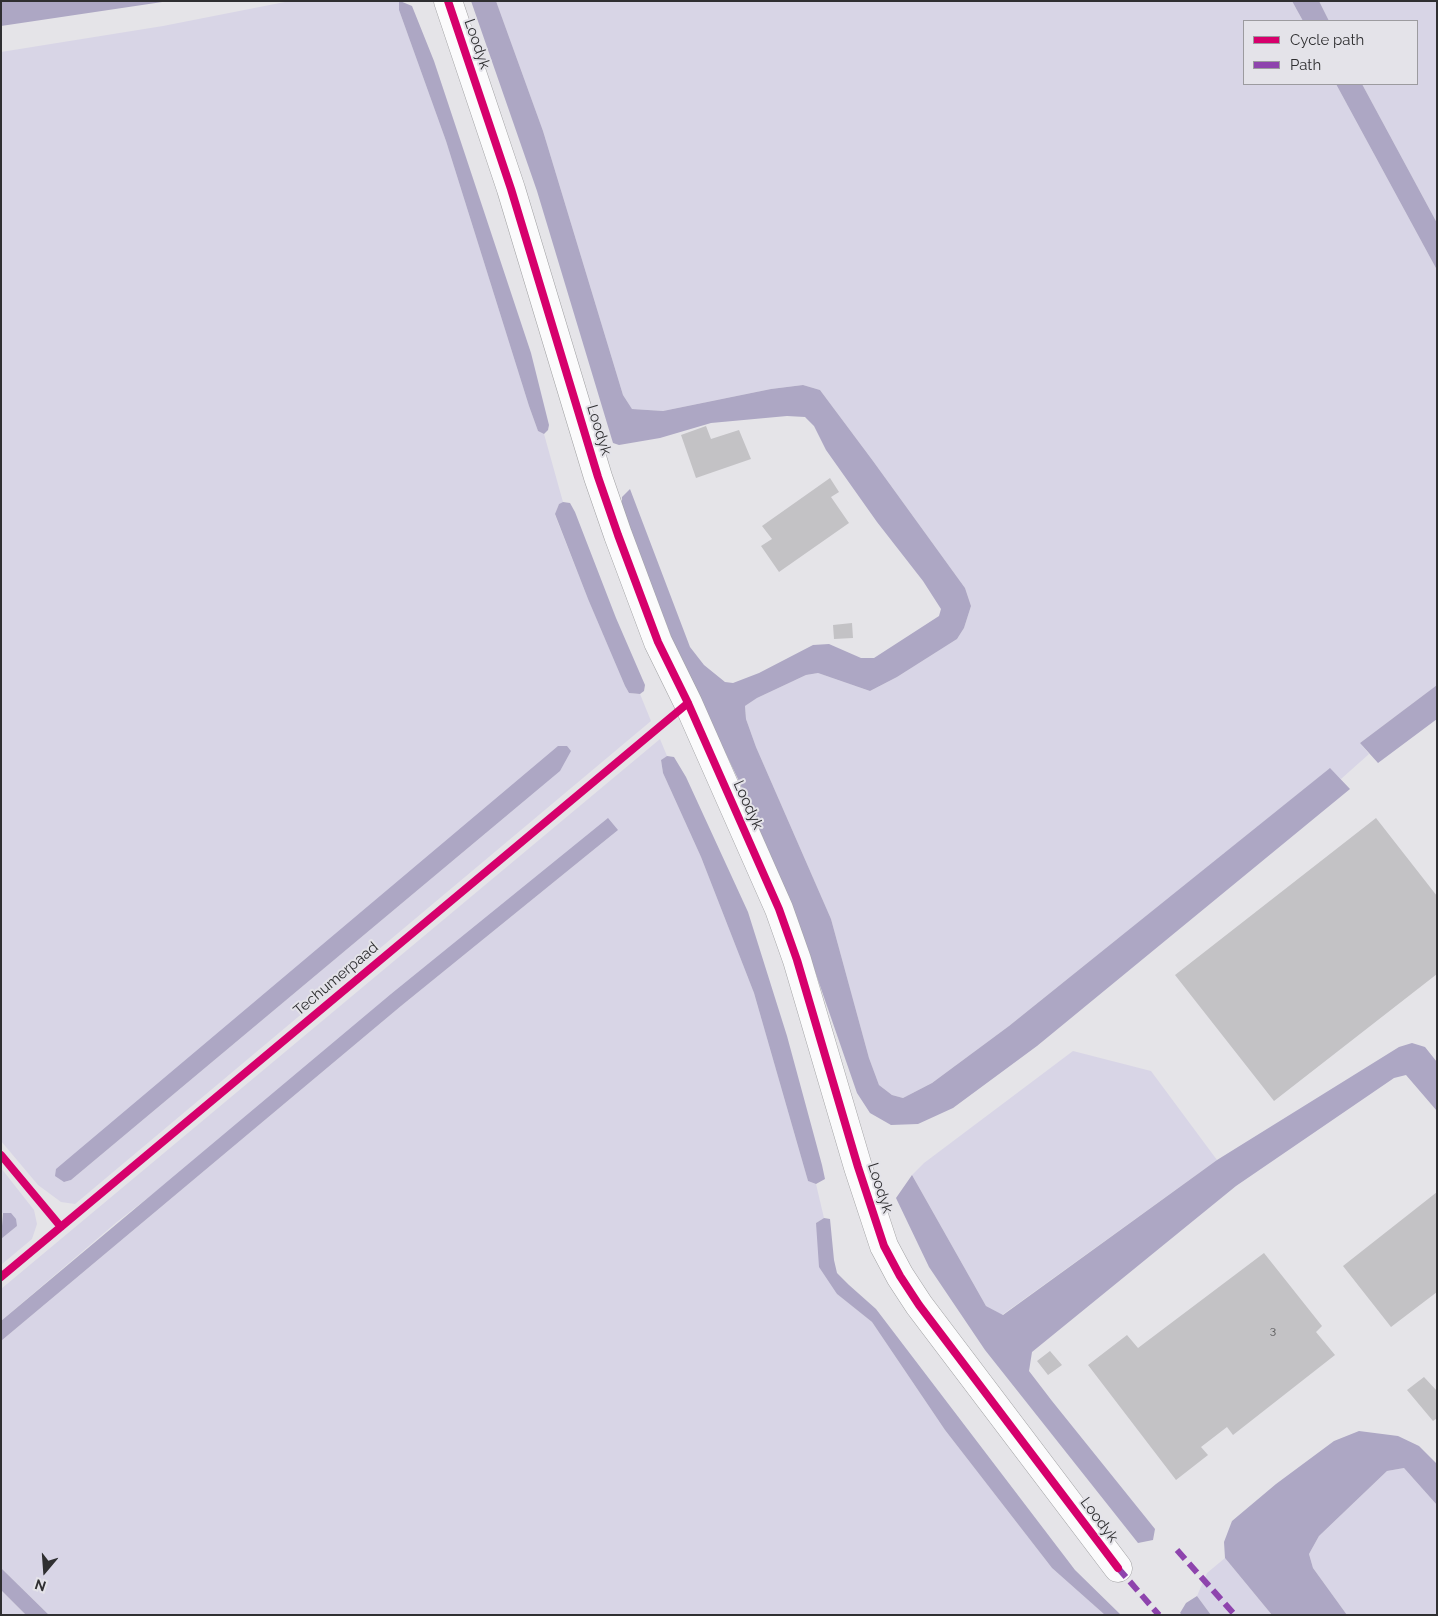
<!DOCTYPE html>
<html>
<head>
<meta charset="utf-8">
<style>
	body { margin:0 }
	#map { position:relative; width:1438px; height:1616px; overflow:hidden; background:#e5e4e8; font-family:Raleway,sans-serif }
	canvas { display:block }
	.frame { position:absolute; inset:0; border:2px solid #2f2f31; pointer-events:none }
	.legend { position:absolute; left:1243px; top:20px; width:175px; height:65px; box-sizing:border-box; background:#e4e3e9; border:1px solid #9c9b9f; margin:0; padding:6px 9px; list-style:none; font-size:15px; color:#2f2f31 }
	.legend li { display:flex; align-items:center; gap:10px; height:25px }
	.legend b { width:25px; border:1px solid #9c9b9f }
	.north { position:absolute; left:20px; top:1546px; width:50px; height:50px; -webkit-text-stroke:4px #e4e3e9; paint-order:stroke; rotate:198deg; font-size:14px; font-weight:700; line-height:20px; text-align:center; color:#2f2f31 }
	.north::after { content:''; display:block; margin:auto; width:18px; height:22px; background:#2f2f31; clip-path:polygon(50% 0,100% 100%,50% 72%,0 100%) }
</style>
</head>
<body>
<div id="map">
<canvas width="1438" height="1616"></canvas>
<div class="frame"></div>
<ul class="legend">
<li><b style="height:6px;background:#d6006c"></b>Cycle path</li>
<li><b style="height:6px;background:#8e44ad"></b>Path</li>
</ul>
<div class="north">N</div>
</div>
<script>
const context = document.querySelector('canvas').getContext('2d');
context.lineJoin = 'round';
function fill(path, color) { context.fillStyle = color; context.fill(path, 'evenodd'); }
const toPath = rows => new Path2D(rows.map(r => 'M' + r).join(''));
function stroke(path, color, width, dash) { context.strokeStyle = color; context.lineWidth = width; context.lineCap = dash ? 'butt' : 'round'; context.setLineDash(dash || []); context.stroke(path); }
function drawText(font, color, halo, rows, align = 'center') {
  context.font = font + ' Raleway,sans-serif'; context.lineWidth = 4; context.setLineDash([]); context.textBaseline = 'middle'; context.strokeStyle = halo; context.fillStyle = color; for (const [text, x, y, turn = 0] of rows) {
    context.save(); context.translate(x, y); context.rotate((+turn || 0) * Math.PI / 180); context.textAlign = isNaN(turn) ? turn : align; if (halo) context.strokeText(text, 0, 0); context.fillText(text, 0, 0); context.restore();
  }
}
fill(toPath([
	[290,1,400,1,399,2,399,10,446,141,529,406,538,431,544,434,563,502,559,504,555,515,588,599,625,686,629,693,640,694,651,721,75,1204,61,1202,38,1185,1,1141,1,52,163,26],
	[560,771,71,1180,64,1182],
	[496,1,1292,1,1303,21,1244,21,1244,84,1336,84,1437,270,1437,685,1360,743,1369,754,1341,779,1329,769,1009,1026,932,1083,903,1098,892,1095,879,1085,869,1058,831,919,756,747,746,719,745,706,757,698,806,675,818,673,870,691,897,677,957,639,964,628,971,606,965,588,873,461,820,390,803,385,771,389,663,411,632,409,623,395,543,131],
	[1319,1,1437,1,1437,223,1362,84,1417,84,1417,21,1329,21],
	[660,739,667,756,661,760,663,773,701,857,754,993,808,1181,816,1184,824,1218,816,1223,837,1294,872,1322,945,1430,1052,1568,1105,1615,49,1615,1,1568,1,1341,401,1006,618,830,117,1222,1,1321,1,1289],
	[1073,1051,1151,1071,1217,1160,1002,1315,986,1306,912,1175,924,1163],
	[1,1168,34,1210,37,1224,32,1239,1,1265,1,1239,17,1226,3,1213,1,1214],
	[1404,1468,1437,1505,1437,1615,1347,1615,1313,1568,1309,1554,1319,1536,1387,1471],
	[1225,1558,1272,1615,1211,1615,1197,1596,1207,1573],
	[1,1590,26,1615,1,1615]
]), '#d8d5e6');
fill(toPath([
	[1,1,169,1,1,26],
	[400,1,412,6,434,61,531,353,549,425,548,430,544,434,538,431,529,406,446,141,399,10,399,2],
	[471,1,496,1,543,131,623,395,632,409,663,411,771,389,803,385,820,390,873,461,965,588,971,606,964,628,957,639,897,677,870,691,818,673,806,675,757,698,745,706,746,719,756,747,831,919,869,1058,879,1085,892,1095,903,1098,932,1083,1009,1026,1330,768,1350,789,1037,1046,953,1108,918,1124,891,1125,870,1113,857,1093,797,919,738,779,677,652,622,509,622,497,630,489,690,647,704,665,725,682,733,683,759,673,813,645,829,644,861,658,874,658,939,616,941,609,923,581,877,522,826,450,814,426,805,417,787,416,711,423,660,438,619,445,613,443,537,191],
	[1292,1,1319,1,1329,21,1303,21],
	[1336,84,1362,84,1437,223,1437,270],
	[563,502,570,503,575,512,616,618,645,685,644,691,640,694,629,693,625,686,588,599,555,514,559,504],
	[1437,685,1437,719,1378,763,1360,743],
	[558,746,567,746,571,751,560,771,71,1180,64,1182,55,1176,56,1169],
	[667,756,674,757,686,777,748,912,787,1036,822,1165,825,1179,816,1184,808,1181,754,993,701,857,663,773,661,760],
	[608,818,618,830,401,1006,1,1341,1,1321,391,994],
	[1412,1043,1425,1047,1437,1062,1437,1111,1406,1075,1394,1078,1236,1186,1032,1352,1029,1371,1052,1401,1155,1529,1153,1540,1138,1543,985,1350,929,1267,896,1198,912,1175,986,1306,1003,1315,1217,1160,1399,1047],
	[3,1213,11,1213,16,1219,17,1226,1,1239],
	[824,1218,830,1219,834,1260,837,1273,849,1285,876,1309,1075,1570,1121,1615,1105,1615,1052,1568,945,1430,872,1322,837,1294,819,1267,816,1223],
	[1359,1431,1398,1436,1419,1446,1437,1464,1437,1505,1404,1468,1387,1471,1319,1536,1309,1554,1313,1568,1347,1615,1272,1615,1225,1558,1224,1542,1232,1521,1276,1484,1334,1441],
	[1,1568,49,1615,26,1615,1,1590],
	[1197,1596,1211,1615,1182,1615,1180,1613,1186,1603]
]), '#ada7c4');
fill(toPath([
	[706,426,711,439,739,430,751,459,696,478,681,435],
	[830,478,839,492,831,497,849,523,779,572,761,546,772,539,762,526],
	[852,623,853,638,834,639,833,625],
	[1376,818,1437,896,1437,974,1274,1101,1175,975],
	[1437,1192,1437,1292,1391,1327,1343,1266],
	[1264,1253,1322,1326,1316,1332,1335,1355,1233,1435,1227,1427,1201,1447,1208,1455,1176,1480,1088,1365,1127,1335,1138,1348],
	[1050,1351,1062,1365,1048,1375,1037,1361],
	[1424,1377,1437,1391,1437,1418,1433,1421,1407,1390]
]), '#c3c2c5');
const street = toPath([
	[448,1,511,189,598,477,618,535,658,642,688,703,779,909,797,960,858,1167,884,1246,900,1276,919,1305,1118,1568]
]);
stroke(street, '#a0a0a2', 29);
stroke(street, '#fbfbfc', 28);
stroke(toPath([
	[1177,1550,1235,1615],
	[1118,1568,1159,1615]
]), '#8e44ad', 6, [12, 6]);
stroke(toPath([
	[448,1,511,189,598,477,618,535,658,642,688,703,779,909,797,960,858,1167,884,1246,900,1276,919,1305,1118,1568],
	[1,1155,61,1227],
	[1,1277,688,703]
]), '#d6006c', 8);
drawText('12px', '#545456', null, [
	["3",1273,1330]
]);
drawText('15px', '#2f2f31', '#e4e3e9', [
	["Loodyk",477,44,71],
	["Loodyk",599,430,73],
	["Loodyk",748,805,66],
	["Techumerpaad",336,979,-40],
	["Loodyk",880,1188,72],
	["Loodyk",1099,1520,53]
]);
</script>
</body>
</html>
